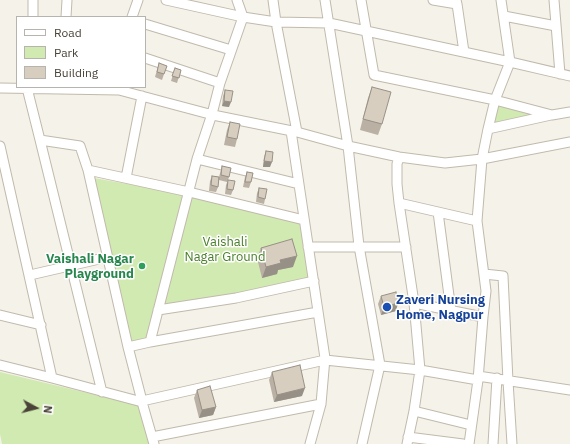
<!DOCTYPE html>
<html>
<head>
<meta charset="utf-8">
<style>
	body { margin:0 }
	#map { position:relative; width:570px; height:444px; overflow:hidden; background:#f5f2ea; font-family:"IBM Plex Sans",sans-serif }
	canvas { display:block }
	.legend { position:absolute; left:16px; top:16px; width:130px; height:72px; box-sizing:border-box; background:#fff; border:1px solid #b7b4af; margin:0; padding:5px 7px; list-style:none; font-size:12px; color:#4a4338 }
	.legend li { display:flex; align-items:center; gap:8px; height:20px }
	.legend b { width:20px; border:1px solid #b7b4af }
	.north { position:absolute; left:16px; top:388px; width:40px; height:40px; -webkit-text-stroke:3px #fff; paint-order:stroke; rotate:97deg; font-size:11px; font-weight:700; line-height:16px; text-align:center; color:#4a4338 }
	.north::after { content:''; display:block; margin:auto; width:14px; height:18px; background:#4a4338; clip-path:polygon(50% 0,100% 100%,50% 72%,0 100%) }
</style>
</head>
<body>
<div id="map">
<canvas width="570" height="444"></canvas>
<ul class="legend">
<li><b style="height:5px;background:#fff"></b>Road</li>
<li><b style="height:11px;background:#d1eab2"></b>Park</li>
<li><b style="height:11px;background:#d8cebf"></b>Building</li>
</ul>
<div class="north">N</div>
</div>
<script>
const context = document.querySelector('canvas').getContext('2d');
context.lineJoin = 'round';
function fill(path, color) { context.fillStyle = color; context.fill(path, 'evenodd'); }
const toPath = rows => new Path2D(rows.map(r => 'M' + r).join(''));
function stroke(path, color, width, dash) { context.strokeStyle = color; context.lineWidth = width; context.lineCap = dash ? 'butt' : 'round'; context.setLineDash(dash || []); context.stroke(path); }
function drawText(font, color, halo, rows, align = 'center') {
  context.font = font + ' "IBM Plex Sans",sans-serif'; context.lineWidth = 3; context.setLineDash([]); context.textBaseline = 'middle'; context.strokeStyle = halo; context.fillStyle = color; for (const [text, x, y, turn = 0] of rows) {
    context.save(); context.translate(x, y); context.rotate((+turn || 0) * Math.PI / 180); context.textAlign = isNaN(turn) ? turn : align; if (halo) context.strokeText(text, 0, 0); context.fillText(text, 0, 0); context.restore();
  }
}
fill(toPath([
	[499,103,541,114,492,124],
	[94,178,184,194,155,338,133,346],
	[192,194,304,220,313,280,162,308],
	[0,372,142,406,152,444,2,444,0,434]
]), '#d1eab2');
const minor = toPath([
	[237,0,243,17,276,22,297,132],
	[273,0,276,22,329,23,510,62,570,76],
	[325,0,348,146,359,246,380,365,362,444],
	[361,0,374,75,495,100,510,62,501,0],
	[433,0,457,4,456,0],
	[554,0,560,74],
	[457,4,464,52],
	[504,16,556,26],
	[33,17,33,0],
	[66,17,67,0],
	[132,17,138,0],
	[145,24,231,50],
	[145,58,220,83],
	[0,88,119,90,213,115,297,132,348,146,399,157,445,163,482,159,570,142],
	[27,88,40,140],
	[488,129,551,115],
	[291,131,325,358,321,404,310,444],
	[0,146,52,378,142,402,154,444],
	[399,157,397,164,397,184,399,203],
	[197,159,299,184],
	[88,170,80,146,40,140,102,392],
	[126,178,142,96],
	[438,212,451,311],
	[477,221,486,291,483,317],
	[308,247,406,247],
	[484,274,503,276,508,381,512,444],
	[30,275,108,257],
	[414,303,399,203,477,221,482,159,488,129,495,100,552,115,570,112],
	[158,310,236,298,314,281],
	[0,315,41,325],
	[150,342,318,312],
	[128,347,88,170,189,192,304,220],
	[0,365,52,378],
	[478,376,570,390],
	[142,401,128,347,150,342,197,159,212,114,220,83,243,17,166,0],
	[142,402,142,401,325,360,420,370,478,380,469,444],
	[414,411,471,425],
	[152,437,321,404],
	[408,437,463,444],
	[407,444,414,411,420,370,414,303,483,317,478,380],
	[493,444,497,378]
]);
stroke(minor, '#c1baac', 11);
stroke(minor, '#fff', 9);
fill(toPath([
	[159,63,164,74,162,80,155,77],
	[175,68,181,70,177,83,171,81],
	[372,87,382,124,378,135,360,130,368,98],
	[225,90,229,107,222,106,223,96],
	[230,122,237,139,235,147,224,145,227,130],
	[266,151,270,167,263,167,264,157],
	[222,166,229,177,227,182,219,180,218,187,216,192,209,191,210,181,212,176,219,177],
	[247,172,251,182,249,188,243,187,245,177],
	[228,180,233,190,231,195,225,194,226,185],
	[259,188,265,199,264,204,256,202,257,193],
	[261,248,293,267,278,270,277,274,262,278,257,258],
	[381,296,396,311,381,315,378,304],
	[272,372,302,396,274,402,269,380],
	[197,390,216,407,213,415,199,418,194,398]
]), '#bab1a4');
fill(toPath([
	[224,101,231,102,229,107,222,106],
	[264,161,272,162,270,167,263,167],
	[297,256,293,267,278,270,277,274,262,278,266,267,280,260],
	[398,303,396,311,381,315,384,307],
	[305,388,302,396,274,402,277,395],
	[216,407,213,415,199,418,202,410]
]), '#979086');
const building = toPath([
	[159,63,167,66,164,74,157,72,159,63],
	[175,68,181,70,179,78,172,76,175,68],
	[372,87,391,92,382,124,363,119,372,87],
	[225,90,233,91,231,102,224,101,225,90],
	[230,122,240,124,237,139,227,137,230,122],
	[266,151,273,152,272,162,264,161,266,151],
	[222,166,231,168,229,177,221,175,222,166],
	[247,172,253,173,251,182,245,182,247,172],
	[212,176,219,177,218,187,211,185,212,176],
	[228,180,235,181,233,190,227,189,228,180],
	[259,188,267,189,265,199,258,197,259,188],
	[292,239,297,256,280,260,281,263,266,267,261,248,292,239],
	[396,292,398,303,384,307,381,296,396,292],
	[300,365,305,388,277,395,272,372,300,365],
	[210,386,216,407,202,410,197,390,210,386]
]);
fill(building, '#d8cebf');
stroke(building, '#979086', 1);
for (const [x, y, r, color] of [
	[142,266,4,"#2e9e5b"],
	[387,307,5,"#1a4fb4"]
]) { const dot = new Path2D(); dot.arc(x, y, r, 0, 2 * Math.PI); context.fillStyle = color; context.fill(dot); stroke(dot, '#fff', 1.5); }
drawText('13px', '#497f28', '#fff', [
	["Vaishali",225,242],
	["Nagar Ground",225,257]
]);
drawText('bold 13px', '#27864d', '#fff', [
	["Vaishali Nagar",134,259],
	["Playground",134,274]
], 'right');
drawText('bold 13px', '#164399', '#fff', [
	["Zaveri Nursing",396,300],
	["Home, Nagpur",396,315]
], 'left');
</script>
</body>
</html>
